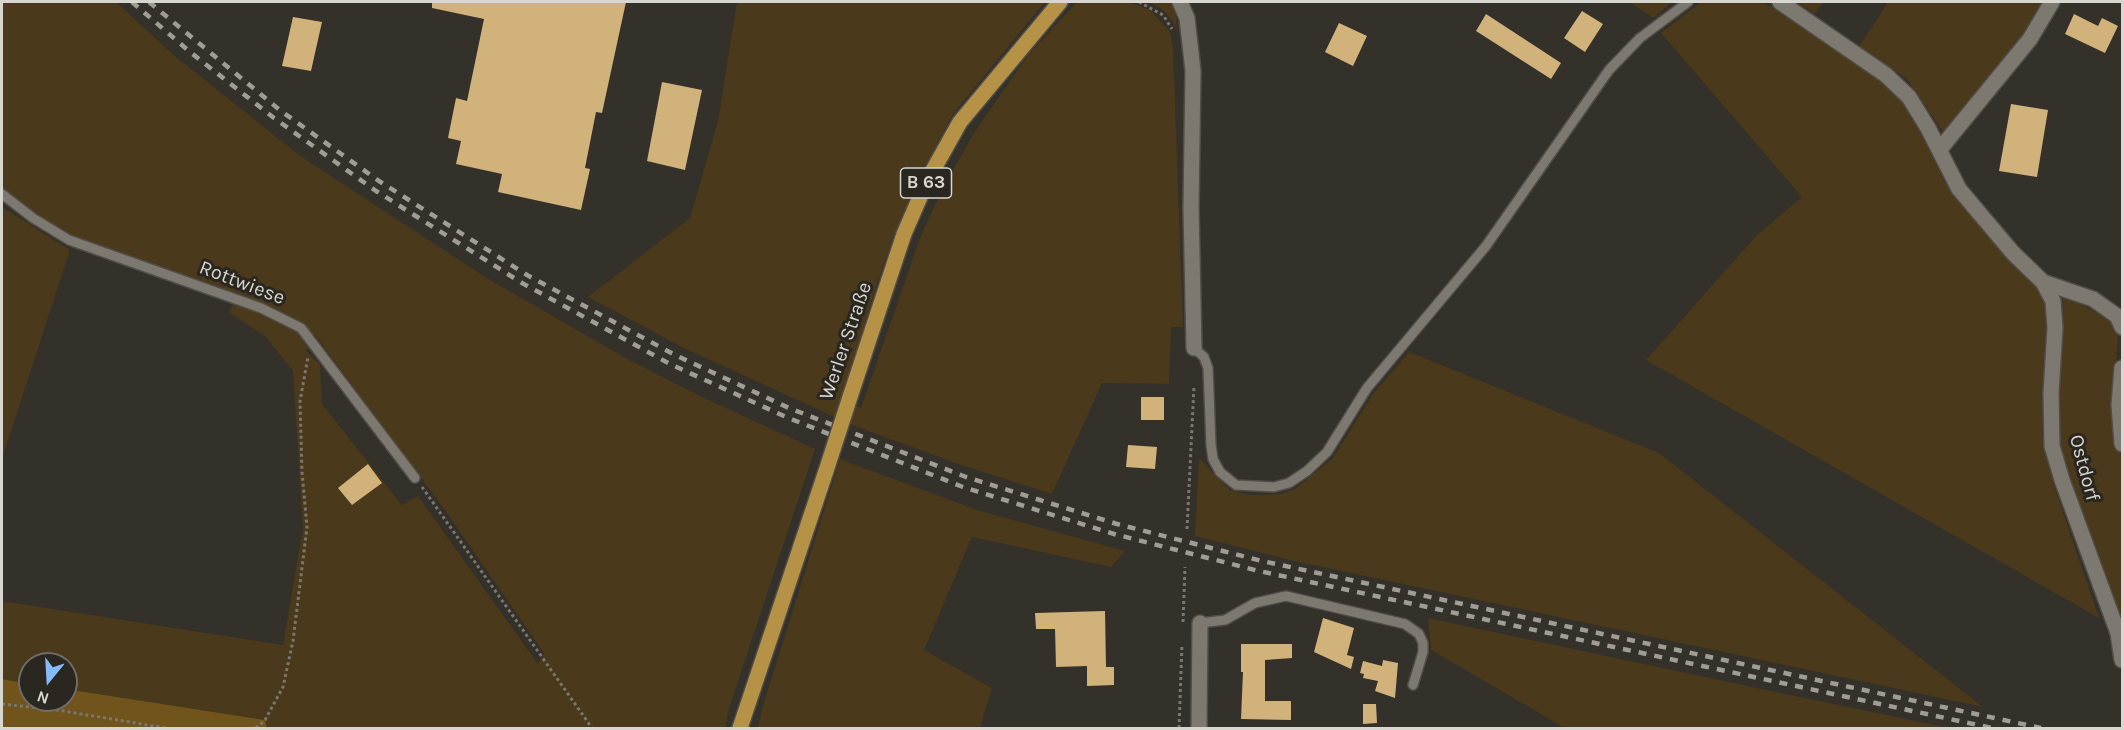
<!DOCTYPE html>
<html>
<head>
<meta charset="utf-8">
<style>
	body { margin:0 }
	#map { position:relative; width:2124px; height:730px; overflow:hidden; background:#34302a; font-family:Karla,sans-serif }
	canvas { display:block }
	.frame { position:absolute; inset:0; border:3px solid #d8d6d1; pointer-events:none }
	.north { position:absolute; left:18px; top:652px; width:60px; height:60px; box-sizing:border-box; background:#2a2620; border:2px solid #706c67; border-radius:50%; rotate:198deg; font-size:16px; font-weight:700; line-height:24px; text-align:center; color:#d8d6d1 }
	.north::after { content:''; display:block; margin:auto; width:21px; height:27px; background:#86bbfb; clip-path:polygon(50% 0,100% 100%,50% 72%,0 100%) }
</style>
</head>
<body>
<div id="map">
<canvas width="2124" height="730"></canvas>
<div class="frame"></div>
<div class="north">N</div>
</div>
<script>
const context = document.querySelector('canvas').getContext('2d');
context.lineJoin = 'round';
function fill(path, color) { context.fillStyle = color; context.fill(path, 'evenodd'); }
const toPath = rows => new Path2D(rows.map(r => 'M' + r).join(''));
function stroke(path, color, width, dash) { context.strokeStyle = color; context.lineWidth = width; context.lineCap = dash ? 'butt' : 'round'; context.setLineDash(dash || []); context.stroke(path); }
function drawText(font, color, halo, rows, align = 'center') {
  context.font = font + ' Karla,sans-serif'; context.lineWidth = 6; context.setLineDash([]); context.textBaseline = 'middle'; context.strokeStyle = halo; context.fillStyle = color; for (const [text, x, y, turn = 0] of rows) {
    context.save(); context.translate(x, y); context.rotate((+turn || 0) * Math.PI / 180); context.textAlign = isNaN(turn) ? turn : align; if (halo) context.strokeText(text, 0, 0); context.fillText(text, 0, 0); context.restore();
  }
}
fill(toPath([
	[2,2,116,2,176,57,299,155,485,277,624,357,698,395,815,449,729,709,725,728,267,728,265,720,66,689,66,664,30,664,30,684,2,679,2,601,283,645,303,528,293,371,265,336,229,313,234,302,68,235,10,197,2,188],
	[315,335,442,506,544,653,538,664,418,496,402,505,322,404,320,365,306,351],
	[737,2,1045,2,953,114,919,178,893,238,874,292,843,398,861,408,920,238,943,187,974,133,1028,55,1077,2,1128,2,1150,10,1170,32,1173,47,1183,327,1171,327,1169,384,1102,383,1052,494,961,465,852,425,684,348,588,297,690,218,718,121],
	[1149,2,1170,2,1176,16,1177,32,1173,22,1163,10],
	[1630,2,1672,2,1653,18],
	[1701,2,1763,2,1882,79,1904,100,1952,192,2007,255,2038,284,2046,299,2049,333,2042,434,2053,483,2099,618,1646,360,1756,236,1802,197,1661,33],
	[1797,2,1823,2,1815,14],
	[1888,2,2045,2,2025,37,1944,133,1906,78,1859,47],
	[2,207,70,250,2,459],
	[2063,295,2111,320,2118,333,2114,403,2116,434,2122,460,2122,633,2063,465,2058,435],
	[1409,352,1659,453,1983,707,1290,560,1195,536,1199,458,1230,490,1250,495,1280,494,1295,489,1333,458,1373,394],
	[840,459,977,510,1125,551,1111,567,972,537,924,650,992,688,980,728,758,728,762,709],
	[1428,618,1790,695,1950,728,1565,728,1431,650]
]), '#4a391b');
fill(toPath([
	[2,679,30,684,30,700,66,700,66,689,265,720,267,728,2,728]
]), '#70541c');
fill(toPath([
	[432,2,626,2,602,113,596,112,585,168,590,169,581,210,498,192,502,174,456,164,461,141,448,138,456,98,467,101,484,19,432,8],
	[1582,11,1603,24,1585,52,1564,38],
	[1486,14,1561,63,1551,79,1476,31],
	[2074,14,2098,26,2102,18,2118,26,2105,53,2065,34],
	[293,17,322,22,311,71,282,66],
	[1339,23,1367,36,1353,66,1325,52],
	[662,82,702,90,685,170,647,161],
	[2011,104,2048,110,2037,177,1999,171],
	[1141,397,1164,397,1164,420,1141,420],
	[1128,445,1157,447,1155,469,1126,467],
	[368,464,382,483,352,505,338,488],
	[1105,611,1106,667,1114,667,1114,685,1087,686,1087,666,1056,667,1055,629,1036,629,1035,613],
	[1323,618,1354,628,1347,655,1354,657,1351,669,1314,652],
	[1241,644,1292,644,1292,658,1265,660,1265,701,1291,701,1291,720,1241,719,1243,672,1241,672],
	[1383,660,1398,663,1395,698,1375,691,1378,681,1363,678,1364,674,1360,673,1363,661,1382,666],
	[1363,704,1376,704,1377,723,1363,724]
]), '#d2b27b');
const service = toPath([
	[2,194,33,218,69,240,261,308,301,328,415,478],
	[1194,348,1204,357,1208,368,1211,445,1213,459,1220,472,1236,485,1274,487,1289,483,1307,471,1327,452,1367,388,1486,246,1609,70,1640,38,1688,2],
	[1200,623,1225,620,1255,603,1286,596,1405,624,1419,634,1423,643,1423,652,1413,685]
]);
const minor = toPath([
	[1180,2,1187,18,1193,71,1191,208,1194,348],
	[1780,2,1886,75,1909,97,1928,128,1959,189,2013,253,2043,282,2093,299,2117,316,2122,327],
	[1940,149,2030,39,2052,2],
	[2043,282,2053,301,2055,328,2051,393,2052,446,2062,480,2118,633,2122,660],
	[2122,368,2119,405,2122,444],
	[1199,728,1200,623]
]);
const primary = toPath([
	[850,397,904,234,927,181,960,122,1060,2],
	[740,728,826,471]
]);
stroke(service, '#514d47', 12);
stroke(minor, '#514d47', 18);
stroke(primary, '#514d47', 18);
stroke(toPath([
	[1139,2,1163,15,1172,29],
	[422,487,592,728],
	[1187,529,1194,386],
	[1183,622,1185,567],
	[2,704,57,710,166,728],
	[256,728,265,720,283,687,293,641,307,527,302,472,300,401,308,357],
	[1179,728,1182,644]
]), '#7a7771', 3, [3, 3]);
stroke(service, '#7d7971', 9);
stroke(minor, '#7d7971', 15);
stroke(primary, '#b69246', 15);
stroke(toPath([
	[132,2,190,52,274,118,376,191,522,283,670,364,786,417,963,487,1114,534,1259,571,1992,728],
	[149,2,281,111,379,181,527,275,675,355,789,408,966,477,1117,524,1262,561,2041,728]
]), '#a09d98', 4.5, [8, 8]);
const primaryBridge = toPath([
	[826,471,850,397]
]);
stroke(primaryBridge, '#514d47', 18, []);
stroke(primaryBridge, '#b69246', 15);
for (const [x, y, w] of [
	[926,183,51]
]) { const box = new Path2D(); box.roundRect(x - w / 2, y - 15, w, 30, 4.5); context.fillStyle = '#2a2620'; context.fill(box); stroke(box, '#d8d6d1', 1.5); }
drawText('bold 18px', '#d8d6d1', null, [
	["B 63",926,183]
]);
drawText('20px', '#d8d6d1', '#2a2620', [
	["Rottwiese",242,283,21],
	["Werler Straße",846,341,-71],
	["Ostdorf",2084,468,75]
]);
</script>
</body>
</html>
